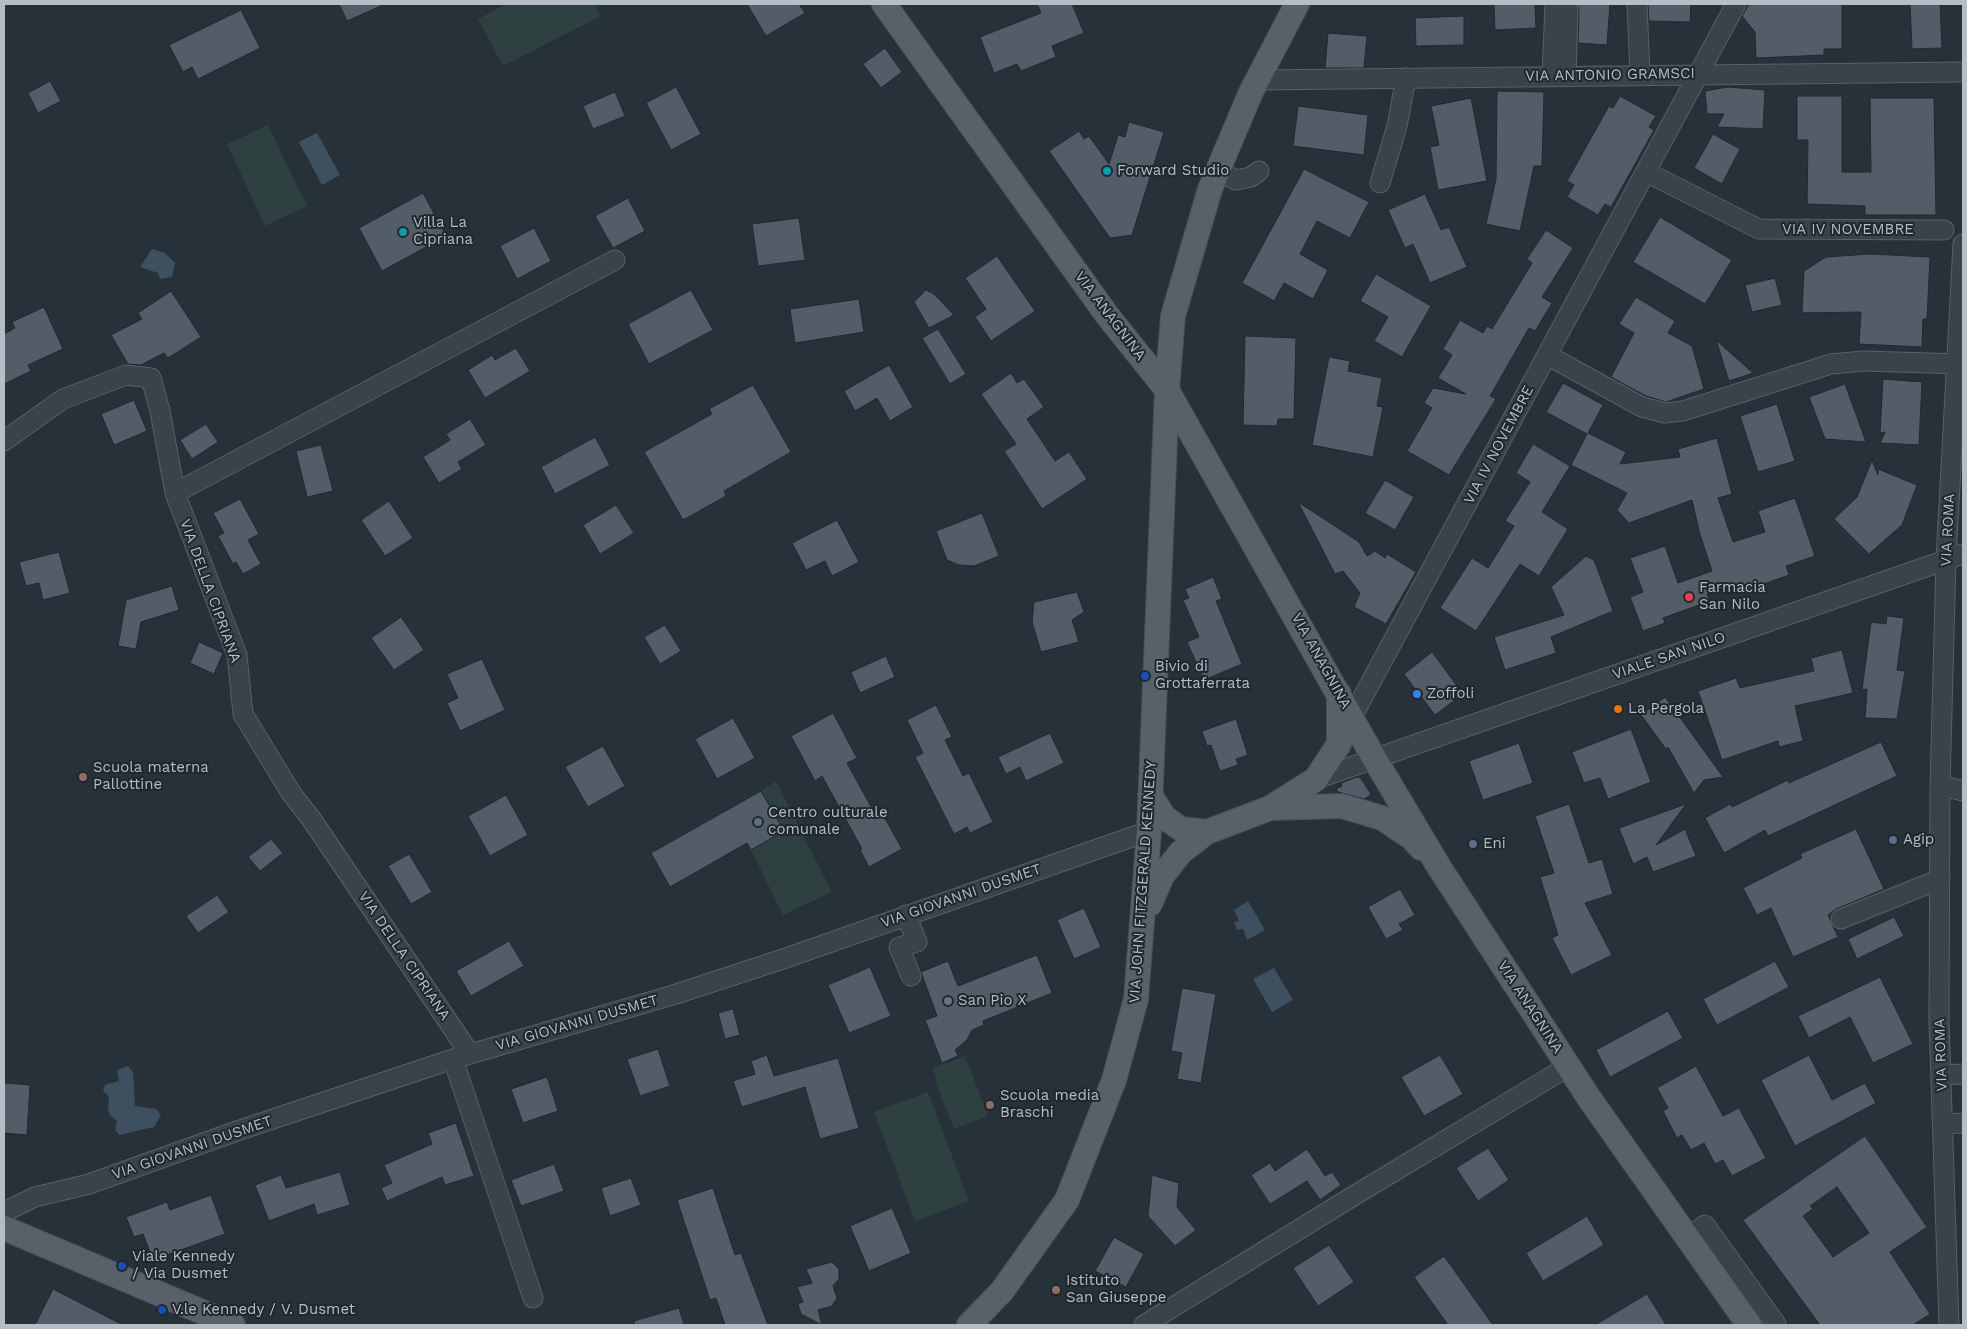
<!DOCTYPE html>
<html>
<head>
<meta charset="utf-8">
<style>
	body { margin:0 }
	#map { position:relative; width:1967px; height:1329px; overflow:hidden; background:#26313a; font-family:"Work Sans",sans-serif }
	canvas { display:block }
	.frame { position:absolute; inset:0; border:5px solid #b5bdc5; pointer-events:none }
</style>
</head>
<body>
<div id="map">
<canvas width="1967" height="1329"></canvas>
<div class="frame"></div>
</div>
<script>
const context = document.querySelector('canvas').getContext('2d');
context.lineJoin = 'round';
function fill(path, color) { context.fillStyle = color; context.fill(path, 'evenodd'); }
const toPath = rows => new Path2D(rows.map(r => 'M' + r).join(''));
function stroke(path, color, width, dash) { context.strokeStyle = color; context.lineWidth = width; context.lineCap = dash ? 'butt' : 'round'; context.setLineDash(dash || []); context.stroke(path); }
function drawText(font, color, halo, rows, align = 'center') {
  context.font = font + ' "Work Sans",sans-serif'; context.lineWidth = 4; context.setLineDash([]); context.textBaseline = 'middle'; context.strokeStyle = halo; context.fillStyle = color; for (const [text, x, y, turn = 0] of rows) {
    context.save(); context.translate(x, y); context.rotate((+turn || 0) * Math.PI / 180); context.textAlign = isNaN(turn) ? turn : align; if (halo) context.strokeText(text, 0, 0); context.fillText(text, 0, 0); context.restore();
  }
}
fill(toPath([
	[507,4,595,4,601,16,503,66,478,19],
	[268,125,307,206,265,226,227,144],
	[776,781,832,892,783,915,751,850,784,831,761,791],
	[965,1056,988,1116,954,1129,938,1088,933,1068],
	[928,1092,969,1201,915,1221,874,1112]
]), '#2e4140');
fill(toPath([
	[317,133,340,175,322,185,299,142],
	[152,249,165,253,175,263,172,277,160,279,158,273,140,267],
	[1248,901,1265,930,1247,940,1243,929,1237,930,1234,922,1239,921,1234,910],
	[1274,968,1293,1000,1272,1012,1253,979],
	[128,1066,133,1072,135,1106,156,1109,161,1115,154,1127,119,1135,115,1130,117,1121,110,1115,108,1109,109,1097,103,1091,105,1085,119,1081,117,1070]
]), '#3e5060');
const building = toPath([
	[339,4,385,4,347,21,339,4],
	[747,4,799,4,805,13,766,36,747,4],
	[1037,4,1072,4,1084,33,1052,46,1056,57,1021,71,1017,64,994,73,980,37,1041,13,1037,4],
	[1494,4,1535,4,1536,28,1495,30,1494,4],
	[1577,4,1610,4,1607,45,1578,43,1579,10,1577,4],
	[1648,4,1691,4,1690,22,1649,21,1648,4],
	[1749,4,1842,4,1842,49,1824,49,1824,55,1756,58,1755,32,1742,16,1749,4],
	[1910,4,1940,4,1942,48,1912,49,1910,4],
	[241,10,260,48,198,79,192,67,183,72,169,45,241,10],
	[1464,16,1464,45,1416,46,1415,18,1464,16],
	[1328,33,1367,36,1364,68,1325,68,1328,33],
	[885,48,902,72,881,88,863,64,885,48],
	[50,81,61,101,38,113,28,93,50,81],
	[676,87,701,134,671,150,646,103,676,87],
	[1728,87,1765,90,1763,129,1717,127,1724,114,1707,114,1705,91,1728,87],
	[1497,91,1544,92,1542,166,1534,166,1520,231,1486,224,1496,179,1497,91],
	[615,92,625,116,593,129,583,106,615,92],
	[1620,96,1656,116,1649,127,1654,130,1611,207,1605,204,1598,215,1567,197,1574,185,1567,181,1609,106,1613,108,1620,96],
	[1797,96,1842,96,1842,172,1871,172,1870,98,1934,98,1936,215,1865,215,1865,206,1807,204,1808,140,1797,140,1797,96],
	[1471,98,1487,181,1438,190,1430,147,1439,145,1431,106,1471,98],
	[1298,106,1368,115,1364,155,1293,146,1298,106],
	[1129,122,1164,132,1132,235,1110,238,1049,151,1079,131,1084,139,1089,136,1109,164,1118,135,1125,137,1129,122],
	[1713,134,1740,149,1722,184,1694,168,1713,134],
	[1304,169,1369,202,1350,238,1317,221,1300,254,1328,270,1313,299,1284,283,1274,301,1242,283,1304,169],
	[423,193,446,236,382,271,359,228,423,193],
	[1425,194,1441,230,1449,227,1467,267,1430,283,1413,244,1405,248,1388,210,1425,194],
	[628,198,645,231,613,248,595,216,628,198],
	[1660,217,1732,260,1705,304,1633,262,1660,217],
	[799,218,805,260,758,266,752,224,799,218],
	[534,228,551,261,517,279,500,246,534,228],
	[1546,230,1573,248,1542,297,1552,303,1535,331,1529,328,1490,396,1496,399,1449,475,1407,451,1432,408,1424,403,1433,388,1466,394,1438,378,1452,355,1443,349,1460,320,1483,333,1487,326,1492,329,1532,263,1527,259,1546,230],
	[1870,254,1930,257,1927,319,1923,319,1922,347,1859,344,1861,312,1802,313,1804,271,1826,257,1870,254],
	[997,256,1035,311,991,341,975,317,986,309,965,278,997,256],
	[1376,274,1431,306,1402,357,1374,341,1388,317,1360,301,1376,274],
	[1775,278,1782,305,1752,312,1745,285,1775,278],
	[691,290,713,330,649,364,628,324,691,290],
	[926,290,934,294,954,315,929,328,914,302,926,290],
	[171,291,201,337,168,358,164,353,141,365,128,364,111,335,142,319,138,313,171,291],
	[1636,297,1675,321,1668,333,1692,346,1704,389,1666,402,1646,396,1611,377,1634,333,1619,324,1636,297],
	[859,299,864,332,795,343,790,309,859,299],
	[44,307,63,349,28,365,31,371,4,384,4,334,15,328,12,322,44,307],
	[938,329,966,374,950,384,922,338,938,329],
	[1245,336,1296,338,1294,419,1278,419,1277,426,1243,425,1245,336],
	[1716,340,1753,373,1729,381,1716,340],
	[516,348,530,371,485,398,468,370,492,355,495,360,516,348],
	[1329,357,1350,361,1348,371,1382,378,1377,406,1383,407,1373,457,1312,445,1329,357],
	[889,365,913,407,890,421,877,398,855,411,844,391,889,365],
	[1011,373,1017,383,1024,379,1044,407,1027,419,1055,461,1069,452,1087,479,1042,509,1004,451,1016,444,981,394,1011,373],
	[1883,379,1922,382,1919,445,1880,443,1885,432,1880,433,1883,379],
	[1563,383,1603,405,1588,433,1626,452,1620,464,1680,457,1678,449,1717,438,1732,494,1718,498,1733,542,1765,532,1758,511,1795,498,1815,556,1786,566,1789,575,1745,591,1742,582,1707,594,1710,601,1663,618,1665,623,1643,631,1630,597,1643,592,1630,558,1665,546,1678,583,1712,571,1699,531,1692,500,1629,523,1617,510,1627,493,1571,465,1587,434,1546,412,1563,383],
	[1845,384,1866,442,1825,439,1809,397,1845,384],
	[753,385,791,452,724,491,726,496,683,520,644,452,712,414,709,409,753,385],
	[134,400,147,431,114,445,101,414,134,400],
	[1777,404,1795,461,1758,472,1740,416,1777,404],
	[470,419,486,445,458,462,462,469,439,483,423,457,450,440,446,434,470,419],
	[206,424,218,442,192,459,180,440,206,424],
	[595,437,610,465,555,494,541,467,595,437],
	[1533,444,1570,466,1542,512,1568,529,1539,576,1520,564,1476,631,1440,608,1472,558,1488,568,1514,526,1505,521,1530,482,1516,473,1533,444],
	[321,445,333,491,307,497,296,451,321,445],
	[1872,460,1878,475,1878,469,1917,485,1902,525,1869,554,1834,519,1857,497,1872,460],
	[1385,480,1414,497,1395,530,1365,513,1385,480],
	[240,499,259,534,248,540,261,564,243,574,236,562,233,564,218,536,224,533,213,513,240,499],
	[389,501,413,538,385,556,361,520,389,501],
	[1298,502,1359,542,1367,556,1375,551,1385,558,1387,554,1416,572,1386,624,1354,607,1360,593,1343,571,1335,574,1298,502],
	[616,505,634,533,600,554,583,525,616,505],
	[982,513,999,556,974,566,959,565,947,560,936,531,982,513],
	[837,520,859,562,832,576,825,561,806,570,792,543,837,520],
	[59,552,70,593,43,600,39,583,26,586,19,562,59,552],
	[1586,556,1594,560,1613,611,1551,637,1556,653,1505,670,1494,637,1564,615,1551,587,1586,556],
	[1213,577,1222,599,1216,601,1242,664,1204,680,1187,642,1199,637,1183,600,1189,598,1185,589,1213,577],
	[172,586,179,610,141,622,136,649,118,646,126,600,172,586],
	[1077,592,1084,612,1072,620,1079,642,1041,652,1032,622,1034,602,1077,592],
	[1887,616,1904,618,1897,670,1905,671,1897,719,1865,718,1867,689,1862,690,1871,622,1886,624,1887,616],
	[401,617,424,650,394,670,371,638,401,617],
	[665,625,681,651,660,664,644,637,665,625],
	[199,642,223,653,214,674,190,663,199,642],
	[1842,650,1853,693,1795,706,1803,741,1779,747,1778,741,1722,760,1698,691,1736,678,1740,688,1814,671,1811,658,1842,650],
	[1432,652,1463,694,1435,715,1404,674,1432,652],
	[886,656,895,677,860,693,851,672,886,656],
	[482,659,505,710,460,731,447,703,458,698,447,674,482,659],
	[1665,697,1723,777,1704,780,1694,793,1668,747,1666,749,1641,715,1665,697],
	[936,705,952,737,945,740,963,776,969,773,993,822,970,833,967,827,954,834,915,757,923,753,907,720,936,705],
	[833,713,857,758,847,763,875,814,881,811,902,849,869,867,860,850,862,849,822,776,815,781,791,736,833,713],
	[733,718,755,758,717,779,695,739,733,718],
	[1236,719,1248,755,1236,759,1238,765,1220,771,1211,745,1207,746,1202,731,1236,719],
	[1631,729,1651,782,1608,799,1600,778,1584,783,1572,752,1631,729],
	[1050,733,1064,763,1026,781,1020,767,1006,774,998,757,1050,733],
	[1881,742,1897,776,1768,836,1765,830,1724,853,1705,818,1730,804,1732,807,1788,780,1789,783,1881,742],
	[1519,743,1533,783,1483,800,1469,761,1519,743],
	[603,746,625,786,588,807,565,767,603,746],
	[1357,777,1360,777,1371,794,1365,799,1338,792,1336,789,1342,786,1341,783,1357,777],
	[761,791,784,831,751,850,747,843,670,887,651,853,761,791],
	[506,795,528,835,490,856,468,816,506,795],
	[1569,804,1589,863,1602,859,1613,894,1585,903,1612,955,1571,975,1552,938,1558,935,1540,877,1554,873,1535,816,1569,804],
	[1686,804,1656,845,1685,829,1696,856,1653,872,1647,857,1633,864,1619,828,1686,804],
	[1856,829,1884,889,1836,909,1828,915,1838,937,1793,957,1771,908,1757,915,1743,888,1802,858,1800,854,1856,829],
	[271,839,283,853,260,871,248,857,271,839],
	[409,854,432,892,411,904,388,866,409,854],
	[1400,889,1415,915,1399,924,1403,930,1386,939,1368,907,1400,889],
	[217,895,229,912,198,933,186,916,217,895],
	[1084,908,1101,947,1074,959,1057,920,1084,908],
	[1894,917,1904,936,1857,959,1848,939,1894,917],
	[509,941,524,966,471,996,456,971,509,941],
	[1037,955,1052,993,983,1021,984,1025,972,1030,967,1040,955,1050,958,1056,942,1063,925,1020,937,1016,921,972,948,961,958,986,1037,955],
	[1775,961,1789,987,1717,1025,1703,999,1775,961],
	[870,967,891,1016,849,1033,828,985,870,967],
	[1880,977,1913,1044,1873,1063,1850,1017,1809,1038,1798,1016,1880,977],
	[1182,988,1216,994,1201,1083,1177,1079,1182,1053,1171,1051,1182,988],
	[733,1009,740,1035,725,1039,718,1013,733,1009],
	[1668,1011,1683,1038,1610,1077,1596,1050,1668,1011],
	[658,1049,670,1086,640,1096,627,1059,658,1049],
	[767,1055,774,1076,838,1058,859,1128,820,1139,805,1087,742,1107,733,1081,755,1074,751,1061,767,1055],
	[1440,1055,1463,1094,1424,1116,1401,1077,1440,1055],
	[1809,1055,1832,1100,1865,1083,1876,1103,1795,1146,1761,1080,1809,1055],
	[1696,1066,1723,1116,1739,1108,1766,1158,1732,1176,1723,1160,1715,1164,1704,1143,1691,1150,1682,1135,1677,1138,1663,1111,1668,1108,1657,1088,1696,1066],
	[547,1077,558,1111,523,1123,511,1089,547,1077],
	[4,1083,30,1085,27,1135,4,1133,4,1083],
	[456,1123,474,1176,445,1185,442,1177,387,1201,381,1188,392,1183,384,1165,432,1144,428,1133,456,1123],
	[1865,1136,1927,1227,1890,1252,1930,1314,1913,1325,1820,1325,1743,1220,1865,1136],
	[1837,1187,1869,1233,1833,1257,1803,1216,1813,1209,1810,1206,1837,1187],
	[1488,1148,1509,1180,1478,1201,1456,1168,1488,1148],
	[1307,1149,1325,1176,1332,1172,1341,1185,1320,1200,1307,1181,1270,1204,1251,1175,1270,1163,1275,1171,1307,1149],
	[554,1164,564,1191,521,1206,511,1180,554,1164],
	[340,1172,350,1205,317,1215,314,1204,269,1221,255,1185,281,1175,286,1188,340,1172],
	[1152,1175,1179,1183,1177,1207,1196,1230,1175,1246,1148,1216,1152,1175],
	[631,1178,641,1205,610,1216,601,1188,631,1178],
	[713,1188,735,1255,741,1253,768,1325,725,1325,716,1298,710,1300,677,1200,713,1188],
	[211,1195,225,1234,153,1260,143,1234,134,1237,126,1217,167,1202,170,1210,211,1195],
	[892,1208,911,1253,869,1271,850,1226,892,1208],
	[1587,1216,1604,1245,1543,1281,1526,1253,1587,1216],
	[1114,1237,1144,1254,1126,1287,1095,1271,1114,1237],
	[1329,1245,1354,1282,1318,1306,1293,1268,1329,1245],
	[1444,1256,1493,1325,1448,1325,1414,1277,1444,1256],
	[832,1262,839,1269,839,1279,833,1286,837,1298,832,1306,818,1310,822,1325,801,1314,798,1304,803,1302,797,1287,812,1283,806,1269,832,1262],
	[53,1289,123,1325,35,1325,53,1289],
	[1647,1294,1666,1325,1595,1325,1647,1294],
	[679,1308,684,1325,635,1325,634,1321,679,1308]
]);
fill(building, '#525d67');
stroke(building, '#212931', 1);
const minor = toPath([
	[1637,4,1640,75],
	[1552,76,1555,4],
	[1566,76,1568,10],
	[1257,80,1963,72],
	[1218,171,1236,180,1251,177,1259,171],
	[1646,172,1759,229,1944,230],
	[1380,183,1397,126,1406,78],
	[1547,355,1642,407,1665,413,1683,411,1831,364,1863,361,1963,364],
	[4,441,63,399,126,375,151,378,160,411,175,493,237,655,243,714,291,793,312,820,470,1054],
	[175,493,615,260],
	[1352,717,1736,4],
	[1316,779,1963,554],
	[1940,785,1963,791],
	[906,915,917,942,899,947,911,976],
	[1841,919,1940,879],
	[453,1059,533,1298],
	[1941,1075,1963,1074],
	[1943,1124,1963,1123],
	[4,1212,35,1197,89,1184,237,1131,453,1059,673,995,783,959,1149,831],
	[1687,1238,1705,1225,1776,1324,1774,1325],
	[1144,1325,1355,1195,1569,1066],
	[1949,1325,1939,1020,1940,785,1946,560,1963,244]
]);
const major = toPath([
	[884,4,1107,315,1167,390,1374,758,1439,867,1589,1098,1749,1325],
	[1150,795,1164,817,1181,829,1207,832],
	[1271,808,1342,806,1382,818,1412,838,1421,848],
	[1150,904,1162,876,1181,852,1207,832,1270,808,1316,779,1339,744,1339,694],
	[4,1228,233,1325],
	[969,1325,1002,1291,1067,1200,1114,1080,1136,999,1149,831,1167,390,1173,316,1210,189,1251,92,1297,4]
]);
stroke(minor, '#586068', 21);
stroke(major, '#464e56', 26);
stroke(minor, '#3a424a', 19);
stroke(major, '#58616a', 24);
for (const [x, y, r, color] of [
	[1107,171,5,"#0f9aa8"],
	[403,232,5,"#0f9aa8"],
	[1689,597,5,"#e0444e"],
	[1145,676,5,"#1a4fb4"],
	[1417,694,5,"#3f7fe0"],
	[1618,709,5,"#e8710a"],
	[83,777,5,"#8d6e63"],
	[758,822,5,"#5c6f8a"],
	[1893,840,5,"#5c6f8a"],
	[1473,844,5,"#5c6f8a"],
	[948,1001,5,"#6b7280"],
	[990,1105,5,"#8d6e63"],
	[122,1266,5,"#1a4fb4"],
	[1056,1290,5,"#8d6e63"],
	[162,1310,5,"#1a4fb4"]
]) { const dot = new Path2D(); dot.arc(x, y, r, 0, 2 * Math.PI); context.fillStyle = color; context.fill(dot); stroke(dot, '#1f272f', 2); }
drawText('15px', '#b5bdc5', '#1f272f', [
	["VIA ANTONIO GRAMSCI",1610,75,-1],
	["VIA IV NOVEMBRE",1848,230],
	["VIA ANAGNINA",1110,316,53],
	["VIA IV NOVEMBRE",1499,445,-62],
	["VIA ROMA",1948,530,-87],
	["VIA DELLA CIPRIANA",210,591,70],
	["VIALE SAN NILO",1669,656,-19],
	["VIA ANAGNINA",1321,661,61],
	["VIA JOHN FITZGERALD KENNEDY",1143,882,-86],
	["VIA GIOVANNI DUSMET",961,896,-19],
	["VIA DELLA CIPRIANA",404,956,56],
	["VIA ANAGNINA",1530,1007,57],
	["VIA GIOVANNI DUSMET",577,1023,-16],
	["VIA ROMA",1941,1055,-92],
	["VIA GIOVANNI DUSMET",192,1148,-19]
]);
drawText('15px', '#b5bdc5', '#1f272f', [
	["Forward Studio",1117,171],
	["Villa La",413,223],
	["Cipriana",413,240],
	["Farmacia",1699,588],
	["San Nilo",1699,605],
	["Bivio di",1155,667],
	["Grottaferrata",1155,684],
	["Zoffoli",1427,694],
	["La Pergola",1628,709],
	["Scuola materna",93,768],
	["Pallottine",93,785],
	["Centro culturale",768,813],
	["comunale",768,830],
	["Agip",1903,840],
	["Eni",1483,844],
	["San Pio X",958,1001],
	["Scuola media",1000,1096],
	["Braschi",1000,1113],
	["Viale Kennedy",132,1257],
	["/ Via Dusmet",132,1274],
	["Istituto",1066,1281],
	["San Giuseppe",1066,1298],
	["V.le Kennedy / V. Dusmet",172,1310]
], 'left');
</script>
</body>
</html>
